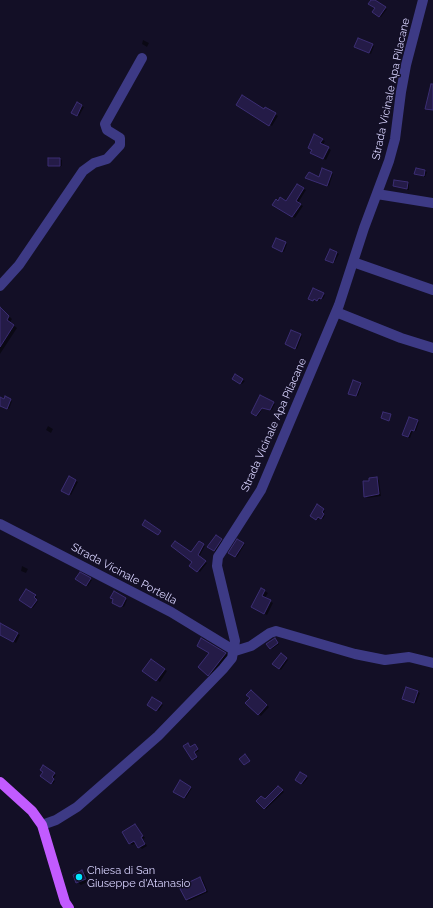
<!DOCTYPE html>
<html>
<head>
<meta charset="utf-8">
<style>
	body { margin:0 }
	canvas { display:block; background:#130f26 }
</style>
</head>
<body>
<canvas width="433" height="908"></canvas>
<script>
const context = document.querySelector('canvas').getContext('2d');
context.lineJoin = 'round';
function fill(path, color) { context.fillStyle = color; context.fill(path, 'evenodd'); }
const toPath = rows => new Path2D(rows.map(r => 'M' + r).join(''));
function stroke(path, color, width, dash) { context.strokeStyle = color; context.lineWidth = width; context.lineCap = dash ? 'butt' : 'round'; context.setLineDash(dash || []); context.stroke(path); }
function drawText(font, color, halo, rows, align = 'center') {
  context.font = font + ' Raleway,sans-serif'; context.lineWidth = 3; context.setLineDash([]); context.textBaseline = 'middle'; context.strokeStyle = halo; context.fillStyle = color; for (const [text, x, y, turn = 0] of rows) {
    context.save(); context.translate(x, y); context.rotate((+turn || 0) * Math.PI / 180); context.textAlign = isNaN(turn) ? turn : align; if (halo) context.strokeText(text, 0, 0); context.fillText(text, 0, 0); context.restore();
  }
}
fill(toPath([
	[372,0,387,9,381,17,373,12,376,8],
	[359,39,374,46,371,54,355,46],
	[143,40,149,43,147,47,142,44],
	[77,104,84,107,79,116,73,112],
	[237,105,264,110,265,108,278,116,272,126],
	[315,136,325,141,323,145,331,150,326,160,314,154],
	[60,159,62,160,62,166,49,165],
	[425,171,427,172,425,177,415,174],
	[331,173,333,174,329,186,308,178,319,178],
	[408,183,409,184,409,190,396,186],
	[297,185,306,190,298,203,303,206,295,218,273,205,278,202,286,202],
	[276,239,287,244,284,252,273,247],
	[331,250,339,254,334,263,326,259],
	[314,289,325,295,323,299,321,298,319,301,316,299,315,301,309,298],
	[0,307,12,319,10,322,17,328,0,354],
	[292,331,302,336,297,349,288,345],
	[235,375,245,381,242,384,233,379],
	[360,383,362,384,358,396,351,394],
	[0,397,12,401,9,409,0,403],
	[261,397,275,404,272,410,263,408,258,416,252,413],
	[410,418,419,422,416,431,413,430,410,438,405,436],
	[48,426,53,429,51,433,46,430],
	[70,477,78,482,71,495,63,491],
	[376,478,379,480,381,496,368,498,365,496,370,482],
	[317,506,325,510,323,514,325,515,323,519,320,517,318,520,311,515],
	[216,536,223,541,216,552,209,547],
	[238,540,245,544,237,557,230,553],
	[199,542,205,546,199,557,207,563,200,572,190,566,193,562,192,554],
	[22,566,28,569,26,573,21,571],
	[80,574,92,580,88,586,77,579],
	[261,589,268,593,265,598,273,603,267,615,252,607],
	[26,590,37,597,35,599,38,601,33,608,20,600],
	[114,592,127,600,124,607,113,602],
	[0,624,20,635,16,643,0,634],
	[202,639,230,656,212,677,208,675,210,652],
	[275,639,279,644,272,649,271,648],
	[281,654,288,660,281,670,273,664],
	[154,662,167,671,160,682,144,671],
	[407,688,420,693,416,703,405,700],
	[252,691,269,707,261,716,258,714,251,698],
	[152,698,163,705,159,711,148,704],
	[188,744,191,747,196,746,199,751,195,753,198,758,194,760],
	[43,766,56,775,53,779,55,781,53,784,42,776,44,772],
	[301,773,308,778,303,784,296,779],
	[180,782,192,788,186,798,174,792],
	[280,788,284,792,266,809,265,808],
	[135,825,145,838,143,839,147,846,142,849,136,843,132,845,130,843],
	[82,872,86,874,90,881,81,885,77,882],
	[200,878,203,880,208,892,189,901,186,900]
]), '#0007');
const building = toPath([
	[371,0,375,0,386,7,379,17,372,12,375,8,368,4,371,0],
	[358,38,373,44,369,53,354,47,358,38],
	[431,84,433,84,433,110,425,109,431,84],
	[242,95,264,109,265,107,276,113,269,126,236,105,242,95],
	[77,102,82,105,77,116,71,113,77,102],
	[314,134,323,139,320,143,329,147,323,159,310,153,312,150,308,148,314,134],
	[48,158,60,158,60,166,48,166,48,158],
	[322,168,332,172,327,186,305,178,309,172,319,177,322,168],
	[416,168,425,170,424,176,414,174,416,168],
	[394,180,408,182,407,189,393,186,394,180],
	[297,184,304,188,296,201,301,204,292,217,272,205,276,199,278,201,280,197,286,201,297,184],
	[276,238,286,242,282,252,272,247,276,238],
	[330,249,337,252,333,263,325,260,330,249],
	[313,288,324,293,321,299,319,298,317,301,314,299,313,301,308,299,313,288],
	[0,307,9,316,7,320,14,325,0,347,0,307],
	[291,330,301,334,295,349,285,344,291,330],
	[235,374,243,379,240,384,232,379,235,374],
	[353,380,361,383,356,396,348,394,353,380],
	[260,395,274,402,270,410,262,408,256,416,251,413,260,395],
	[5,396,11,399,7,409,0,406,0,397,4,399,5,396],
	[383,412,391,414,389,421,381,418,383,412],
	[409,417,418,420,414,431,411,430,408,437,402,435,409,417],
	[69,476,76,480,69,495,61,491,69,476],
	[377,477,379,494,364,497,363,481,369,481,369,478,377,477],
	[317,504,324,509,322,512,324,514,321,519,318,517,316,520,310,516,317,504],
	[145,520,161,531,158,535,142,525,145,520],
	[216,535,222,539,214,551,207,547,216,535],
	[237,539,244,543,235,557,228,553,237,539],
	[175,541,191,552,199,541,204,544,198,555,206,561,197,572,189,566,192,562,171,546,175,541],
	[80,572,91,578,86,586,75,579,80,572],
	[261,588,265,590,262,596,271,600,264,614,251,607,261,588],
	[26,589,36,595,34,597,37,600,31,608,19,600,26,589],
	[114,591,126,598,122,606,120,607,112,603,113,599,110,598,114,591],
	[0,623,18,633,13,642,0,635,0,623],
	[201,638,226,653,208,676,198,667,209,653,197,646,201,638],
	[275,638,278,643,270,649,266,644,275,638],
	[281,653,287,658,279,669,272,664,281,653],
	[151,659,165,669,156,681,142,671,151,659],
	[406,687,418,691,414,703,402,699,406,687],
	[251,690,267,705,258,715,245,703,250,698,246,695,251,690],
	[152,697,162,703,156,711,147,705,152,697],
	[188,743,190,747,195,744,198,749,194,752,197,757,192,760,183,746,188,743],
	[245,754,250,761,244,765,239,759,245,754],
	[43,765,55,773,52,777,54,779,51,784,40,776,43,772,40,770,43,765],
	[300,772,307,776,301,784,295,780,300,772],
	[180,780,191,787,184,798,173,792,180,780],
	[278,786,283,790,264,809,256,801,261,796,265,799,278,786],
	[135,824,143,836,141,837,145,844,138,848,134,841,129,844,122,832,135,824],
	[82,870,86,879,76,883,73,875,82,870],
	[200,877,206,891,186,900,179,887,200,877]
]);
fill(building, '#241b47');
stroke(building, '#3b2d73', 1);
stroke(toPath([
	[377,194,433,203],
	[353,262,433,290],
	[0,286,19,265,83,171,94,163,107,159,120,145,120,138,107,130,105,124,142,58],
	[336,312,401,338,433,348],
	[0,524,171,612,235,651,251,646,270,633,276,631,355,654,385,660,409,657,433,663],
	[42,825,56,820,77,807,158,736,223,669,232,658,235,641,217,566,218,557,261,490,339,305,364,228,389,161,395,139,401,92,406,65,423,0]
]), '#3d3a85', 10);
stroke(toPath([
	[0,782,32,811,42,825,65,902,69,908]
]), '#c25bff', 10);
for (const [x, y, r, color] of [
	[79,877,4,"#00e5ff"]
]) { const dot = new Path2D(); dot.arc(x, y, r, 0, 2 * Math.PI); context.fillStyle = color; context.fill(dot); stroke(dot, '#130f26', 1.5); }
drawText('11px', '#d9d4ff', '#130f26', [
	["Strada Vicinale Apa Pilacane",391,89,-78],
	["Strada Vicinale Apa Pilacane",274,425,-66],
	["Strada Vicinale Portella",124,574,28]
]);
drawText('11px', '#d9d4ff', '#130f26', [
	["Chiesa di San",87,871],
	["Giuseppe d'Atanasio",87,884]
], 'left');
</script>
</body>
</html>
